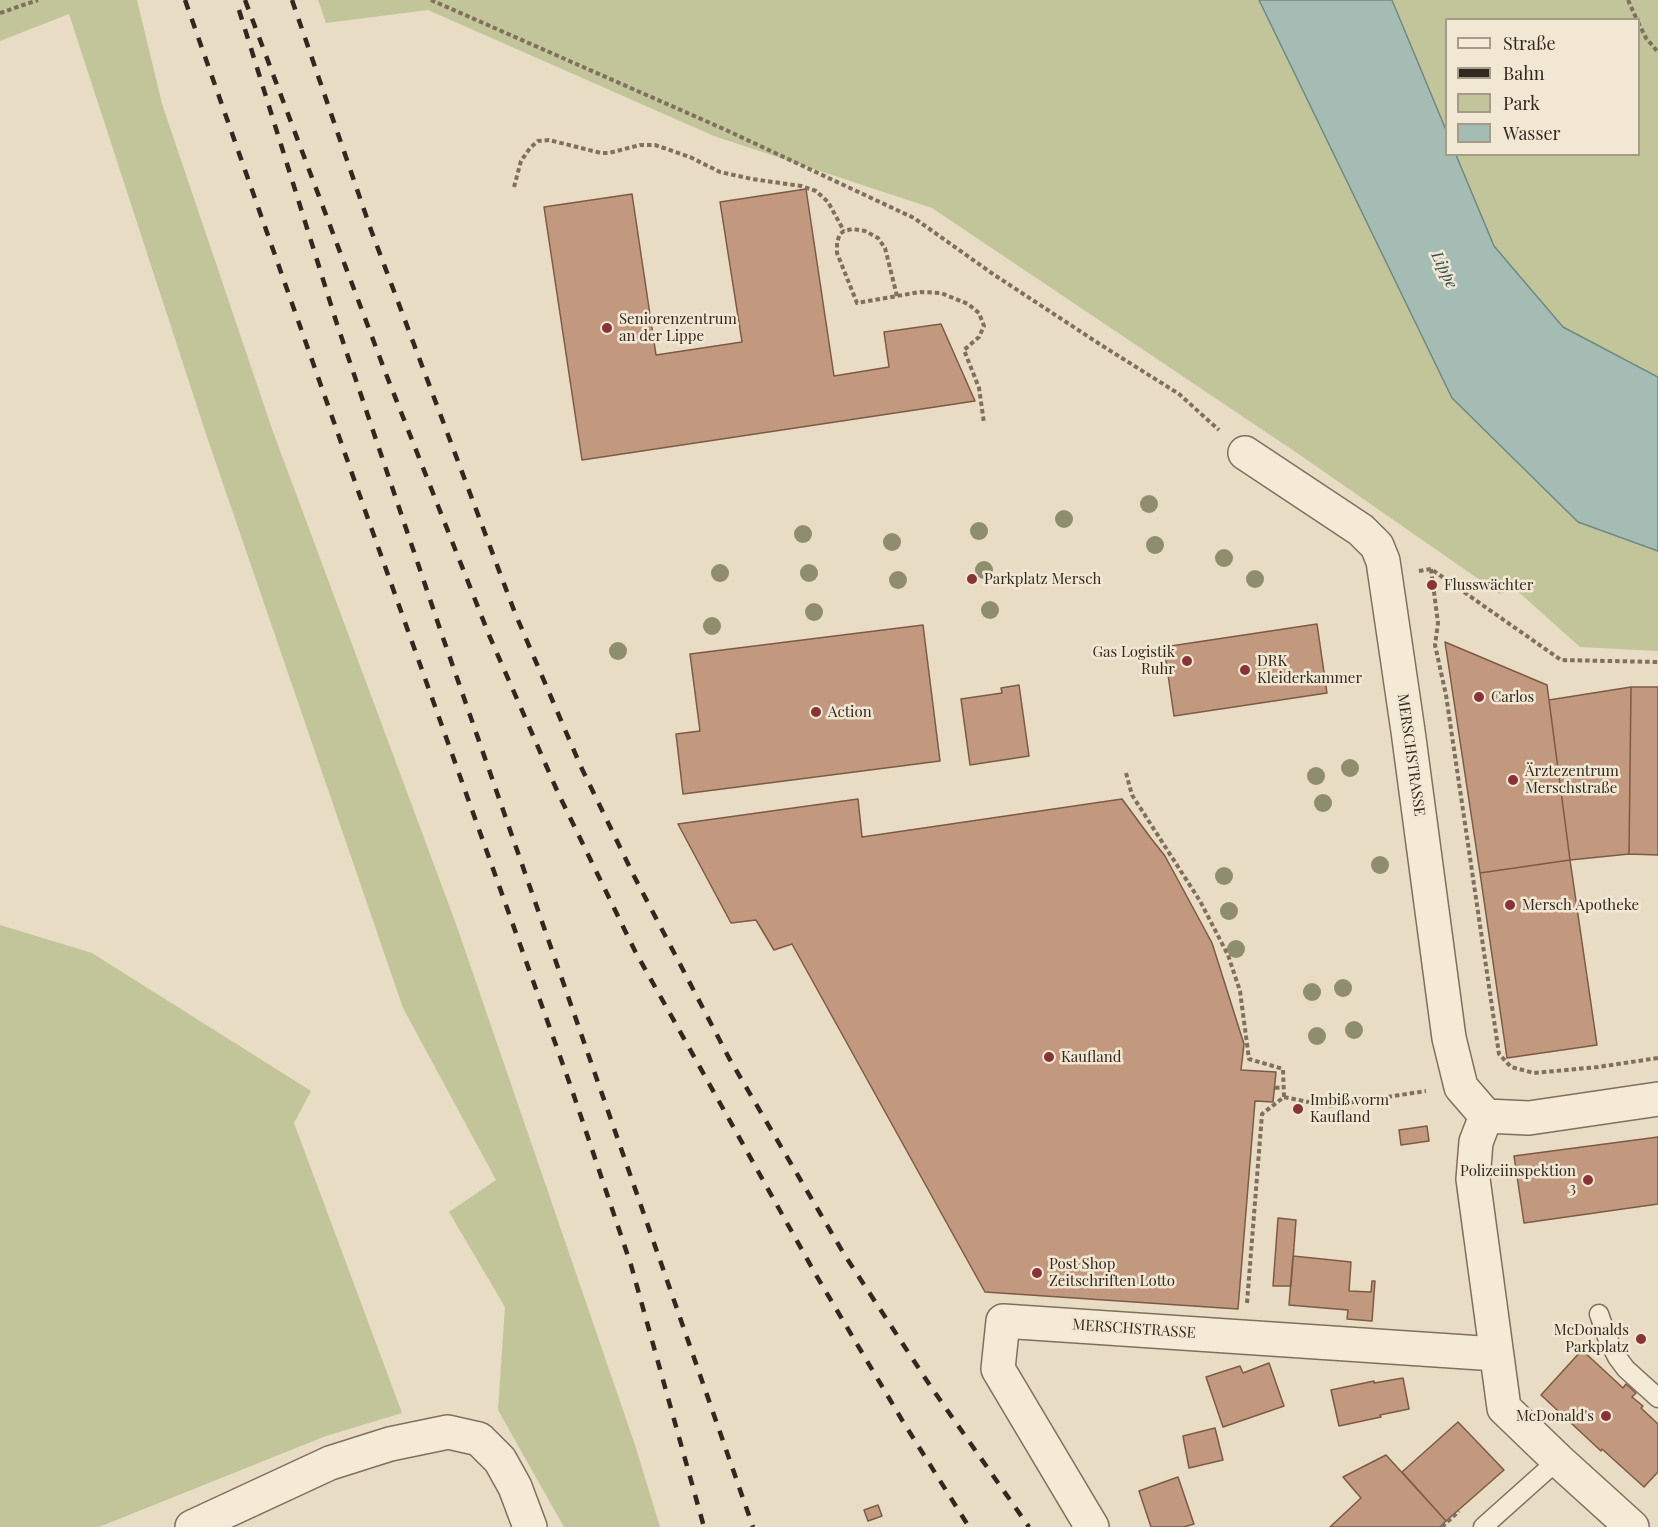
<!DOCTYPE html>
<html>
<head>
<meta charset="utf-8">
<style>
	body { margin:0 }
	#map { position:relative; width:1658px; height:1527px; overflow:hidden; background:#e8dcc4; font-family:"Playfair Display",serif }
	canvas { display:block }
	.legend { position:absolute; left:1445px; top:18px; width:195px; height:138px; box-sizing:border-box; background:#f1e7d3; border:2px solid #a59b8b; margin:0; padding:8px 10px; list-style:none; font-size:18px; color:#32281f }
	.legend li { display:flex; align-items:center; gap:12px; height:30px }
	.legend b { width:30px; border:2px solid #a59b8b }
</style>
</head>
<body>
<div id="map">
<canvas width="1658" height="1527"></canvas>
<ul class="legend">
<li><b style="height:8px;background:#f4ead6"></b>Straße</li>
<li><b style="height:8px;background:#32281f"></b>Bahn</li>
<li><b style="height:16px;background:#c1c599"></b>Park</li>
<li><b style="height:16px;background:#a5bcb5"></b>Wasser</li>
</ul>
</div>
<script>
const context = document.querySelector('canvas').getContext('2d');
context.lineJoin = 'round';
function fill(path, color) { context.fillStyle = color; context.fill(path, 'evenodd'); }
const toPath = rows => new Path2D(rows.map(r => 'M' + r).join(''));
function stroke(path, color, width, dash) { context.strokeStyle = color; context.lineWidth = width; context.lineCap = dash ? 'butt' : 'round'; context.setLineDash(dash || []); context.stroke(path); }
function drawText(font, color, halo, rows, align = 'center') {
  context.font = font + ' "Playfair Display",serif'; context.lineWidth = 5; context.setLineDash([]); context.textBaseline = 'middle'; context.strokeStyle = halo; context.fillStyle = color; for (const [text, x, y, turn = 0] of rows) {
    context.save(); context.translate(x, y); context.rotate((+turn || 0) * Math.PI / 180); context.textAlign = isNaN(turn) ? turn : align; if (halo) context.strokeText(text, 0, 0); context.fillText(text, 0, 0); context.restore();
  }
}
fill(toPath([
	[0,0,137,0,162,104,272,429,456,924,635,1445,660,1527,564,1527,498,1410,505,1307,449,1212,496,1180,403,1008,208,440,69,14,0,41],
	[318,0,1259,0,1452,398,1578,522,1658,551,1658,651,1580,647,1514,588,1500,594,1300,455,932,208,714,136,428,10,326,23],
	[1393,0,1658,0,1658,377,1563,327,1494,246,1456,155,1638,154,1638,20,1446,20,1446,130],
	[0,925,92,953,311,1091,294,1123,402,1413,326,1436,99,1527,0,1527]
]), '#c1c599');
const water = toPath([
	[1259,0,1392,0,1446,130,1446,154,1456,155,1494,246,1563,327,1658,377,1658,551,1578,522,1452,398,1259,0]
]);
fill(water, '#a5bcb5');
stroke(water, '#6e8981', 1.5);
const building = toPath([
	[806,189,834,376,889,367,884,332,941,324,975,401,582,460,544,207,632,194,656,355,742,342,720,202,806,189],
	[1317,624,1327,693,1174,716,1164,647,1317,624],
	[923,625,940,761,683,794,676,734,700,731,690,654,923,625],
	[1445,642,1547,685,1570,860,1480,873,1445,642],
	[1019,685,1029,756,970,765,961,699,1002,693,1001,688,1019,685],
	[1631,687,1658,687,1658,855,1629,854,1631,687],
	[1631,687,1629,854,1570,860,1549,700,1631,687],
	[858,799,862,837,1122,799,1150,837,1165,856,1212,943,1244,1044,1241,1070,1276,1072,1273,1102,1255,1101,1238,1309,985,1292,792,944,774,950,756,920,731,923,678,824,858,799],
	[1570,860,1597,1045,1507,1058,1480,873,1570,860],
	[1427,1126,1429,1141,1401,1145,1399,1130,1427,1126],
	[1658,1137,1658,1204,1524,1223,1514,1156,1658,1137],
	[1278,1218,1296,1220,1291,1286,1273,1286,1278,1218],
	[1293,1256,1351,1262,1349,1291,1371,1292,1372,1281,1375,1281,1372,1321,1347,1319,1348,1310,1289,1305,1293,1256],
	[1582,1350,1623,1388,1626,1384,1636,1393,1632,1397,1643,1406,1641,1408,1658,1424,1658,1472,1644,1487,1602,1449,1601,1451,1541,1395,1582,1350],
	[1269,1363,1284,1406,1223,1427,1206,1377,1240,1366,1243,1373,1269,1363],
	[1403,1378,1409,1409,1380,1415,1381,1417,1339,1426,1331,1390,1374,1381,1374,1383,1403,1378],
	[1458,1422,1504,1470,1446,1521,1402,1472,1458,1422],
	[1215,1428,1223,1460,1189,1468,1183,1436,1215,1428],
	[1386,1455,1446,1521,1440,1527,1330,1527,1361,1498,1343,1477,1386,1455],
	[1178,1477,1194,1524,1184,1527,1151,1527,1139,1491,1178,1477],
	[878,1505,882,1516,868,1521,864,1510,878,1505]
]);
fill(building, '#c2997e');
stroke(building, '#7d5a45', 1.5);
const lane = toPath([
	[1599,1314,1607,1337,1617,1357,1626,1369,1658,1398],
	[1483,1527,1558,1460]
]);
const street = toPath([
	[1245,453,1361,530,1377,546,1383,561,1408,731,1449,1038,1461,1087,1486,1116,1529,1118,1658,1099],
	[1486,1116,1476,1142,1473,1179,1504,1408,1558,1460,1632,1527],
	[192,1527,330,1463,390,1444,448,1432,479,1439,500,1460,515,1487,530,1527],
	[1092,1527,998,1369,1003,1321,1496,1354]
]);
stroke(lane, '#816f5d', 21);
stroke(street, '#816f5d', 36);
stroke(toPath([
	[431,0,726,130,914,218,993,274,1098,343,1179,394,1219,430],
	[1628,0,1637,20],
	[0,13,38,0],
	[1638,22,1646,38,1658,52],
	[514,187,521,161,530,148,538,141,549,140,601,153,609,153,640,145,655,145,690,157,720,172,752,179,801,186,816,191,828,202,844,231],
	[897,296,885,248,878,238,865,231,852,229,844,231,840,234,837,242,837,253,857,303,920,292,941,293,968,304,979,313,984,326,979,337,964,350,979,388,984,423],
	[1431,569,1438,623,1435,645,1446,695,1499,1054,1511,1067,1534,1073,1598,1067,1658,1058],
	[1419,571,1431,569,1561,660,1658,662],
	[1126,773,1132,795,1200,901,1228,955,1240,991,1249,1059,1283,1069,1284,1097],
	[1275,1088,1283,1087],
	[1247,1303,1262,1114,1284,1097,1328,1106,1426,1091],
	[1442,1527,1459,1511]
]), '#816f5d', 4, [4.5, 3]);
stroke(lane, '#f4ead6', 18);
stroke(street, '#f4ead6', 33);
stroke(toPath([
	[185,0,367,516,572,1090,631,1265,704,1527],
	[245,0,386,374,489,635,559,795,635,951,816,1275,902,1420,969,1527],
	[292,0,371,230,515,613,581,767,634,876,729,1058,844,1254,931,1387,1029,1527],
	[239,10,336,321,441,632,753,1527]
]), '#32281f', 4.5, [10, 10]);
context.fillStyle = '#8e8d6e';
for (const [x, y] of [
	[1149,504],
	[1064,519],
	[979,531],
	[803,534],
	[892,542],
	[1155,545],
	[1224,558],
	[984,570],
	[720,573],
	[809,573],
	[1255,579],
	[898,580],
	[990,610],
	[814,612],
	[712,626],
	[618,651],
	[1350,768],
	[1316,776],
	[1323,803],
	[1380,865],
	[1224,876],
	[1229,911],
	[1236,949],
	[1343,988],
	[1312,992],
	[1354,1030],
	[1317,1036]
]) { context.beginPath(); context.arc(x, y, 9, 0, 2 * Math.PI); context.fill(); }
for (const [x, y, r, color] of [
	[607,328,6,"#883437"],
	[972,579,6,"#883437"],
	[1432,585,6,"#883437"],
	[1187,661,6,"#883437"],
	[1245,670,6,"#883437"],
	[1479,697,6,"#883437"],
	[816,712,6,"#883437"],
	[1513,780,6,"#883437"],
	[1510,905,6,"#883437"],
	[1049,1057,6,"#883437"],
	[1298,1109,6,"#883437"],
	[1588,1180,6,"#883437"],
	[1037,1273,6,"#883437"],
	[1641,1339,6,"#883437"],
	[1606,1416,6,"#883437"]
]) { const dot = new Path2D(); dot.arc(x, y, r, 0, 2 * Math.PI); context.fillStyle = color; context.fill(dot); stroke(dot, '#f1e7d3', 2); }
drawText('15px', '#32281f', '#f1e7d3', [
	["Seniorenzentrum",619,319],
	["an der Lippe",619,336],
	["Parkplatz Mersch",984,579],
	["Flusswächter",1444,585],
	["Gas Logistik",1175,652,"right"],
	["Ruhr",1175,669,"right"],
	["DRK",1257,661],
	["Kleiderkammer",1257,678],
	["Carlos",1491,697],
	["Action",828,712],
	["Ärztezentrum",1525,771],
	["Merschstraße",1525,788],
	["Mersch Apotheke",1522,905],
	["Kaufland",1061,1057],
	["Imbiß vorm",1310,1100],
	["Kaufland",1310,1117],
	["Polizeiinspektion",1576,1171,"right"],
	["3",1576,1188,"right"],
	["Post Shop",1049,1264],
	["Zeitschriften Lotto",1049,1281],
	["McDonalds",1629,1330,"right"],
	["Parkplatz",1629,1347,"right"],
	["McDonald's",1594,1416,"right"]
], 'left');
drawText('15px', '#32281f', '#f1e7d3', [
	["MERSCHSTRASSE",1411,755,82],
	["MERSCHSTRASSE",1134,1329,4]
]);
drawText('italic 16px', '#30504d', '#f1e7d3', [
	["Lippe",1444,270,64]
]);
</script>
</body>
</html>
